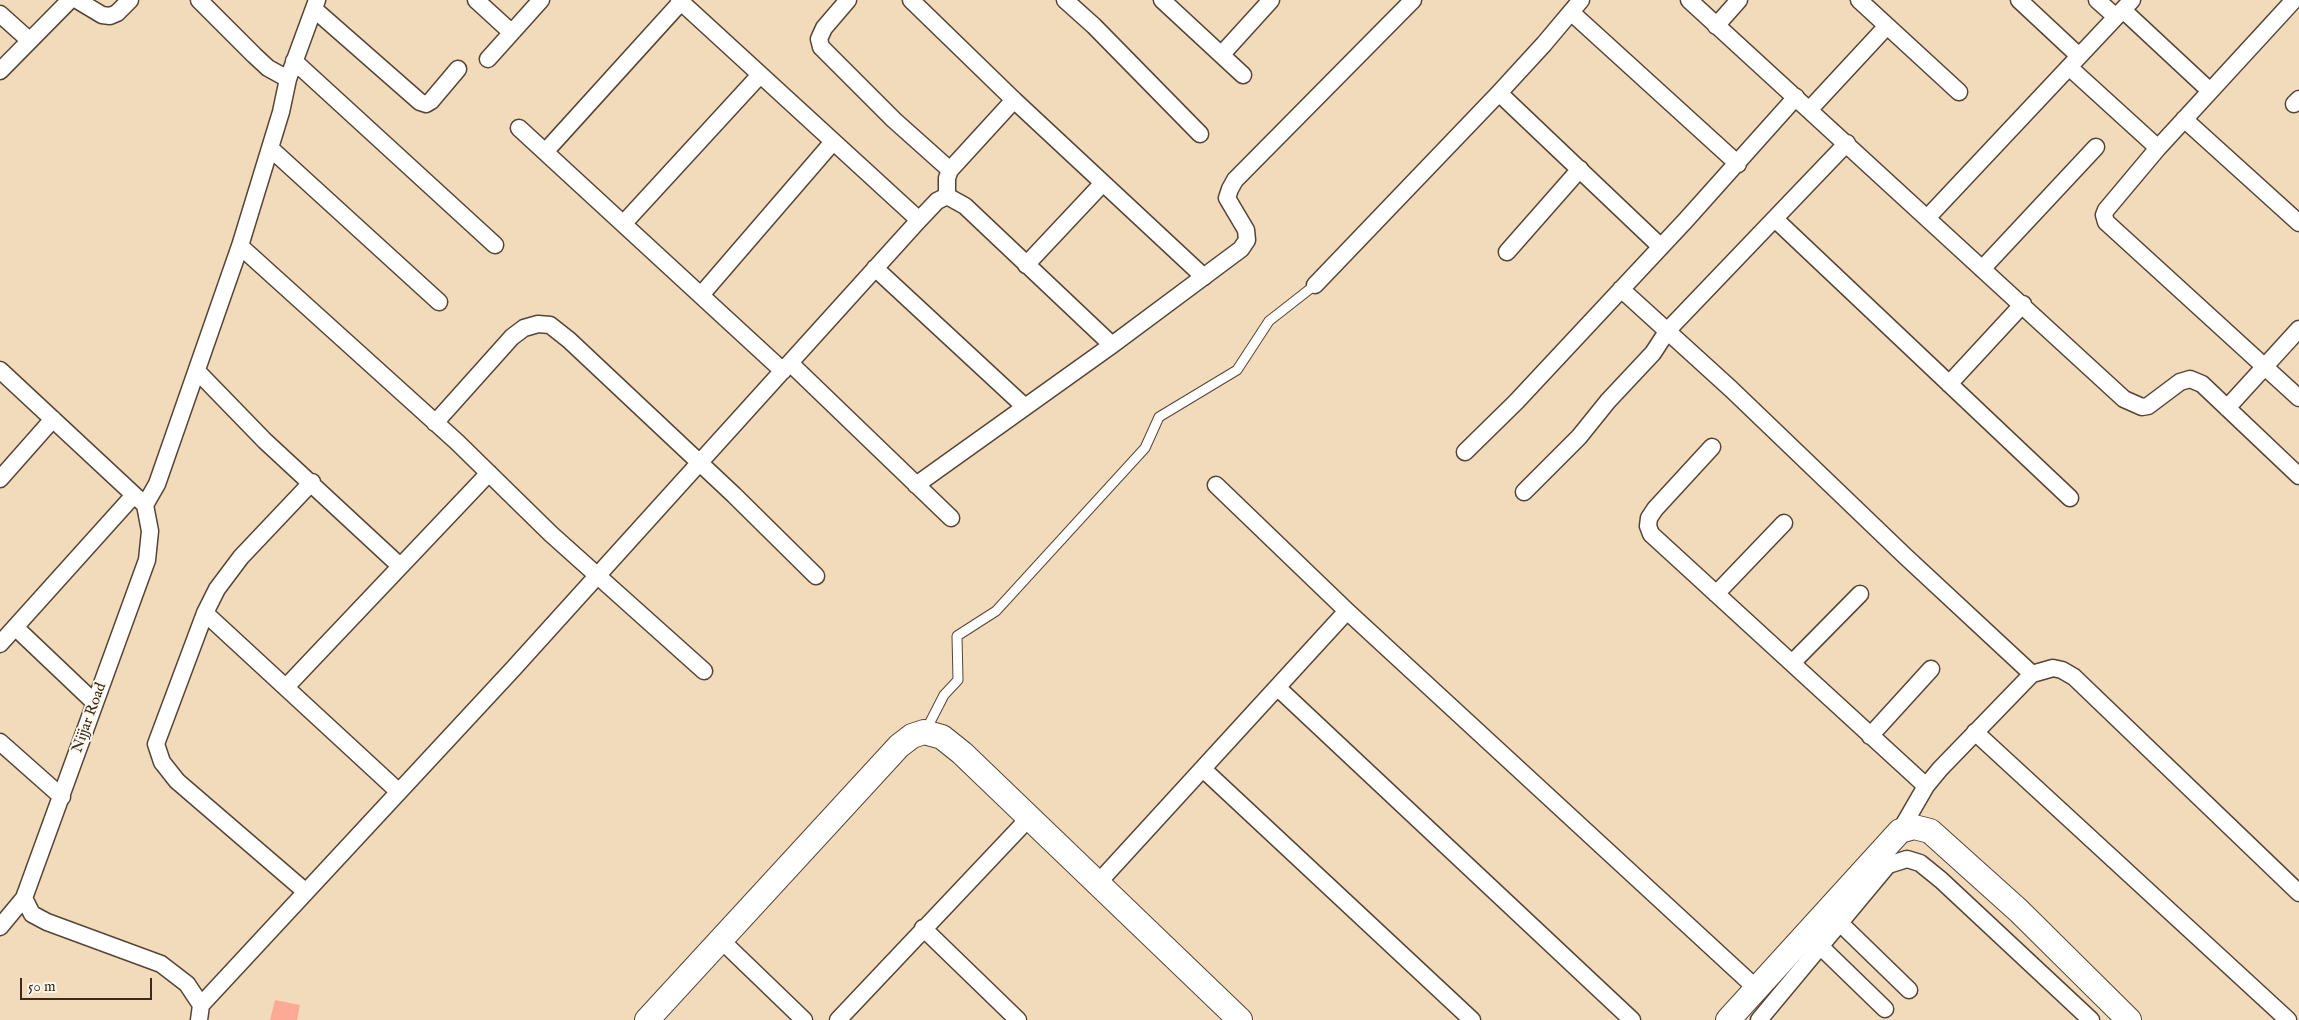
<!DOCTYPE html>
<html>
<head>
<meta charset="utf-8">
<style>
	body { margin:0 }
	#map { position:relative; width:2299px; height:1020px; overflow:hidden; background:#f1dbbb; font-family:"IM FELL English",serif }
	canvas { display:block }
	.scale { position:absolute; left:20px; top:978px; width:132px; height:22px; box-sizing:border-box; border:2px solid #3b2a1e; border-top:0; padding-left:6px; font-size:15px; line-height:18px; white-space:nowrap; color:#3b2a1e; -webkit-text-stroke:4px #fbf7ec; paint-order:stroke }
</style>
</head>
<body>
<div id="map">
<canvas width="2299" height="1020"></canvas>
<div class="scale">50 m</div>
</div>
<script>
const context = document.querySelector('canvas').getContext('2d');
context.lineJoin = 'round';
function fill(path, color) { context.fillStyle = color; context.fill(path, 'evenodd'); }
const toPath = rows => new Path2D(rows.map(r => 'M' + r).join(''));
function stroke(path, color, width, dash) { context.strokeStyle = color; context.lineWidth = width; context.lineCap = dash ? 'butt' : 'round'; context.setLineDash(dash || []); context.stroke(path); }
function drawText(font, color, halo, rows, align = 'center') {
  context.font = font + ' "IM FELL English",serif'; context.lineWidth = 4; context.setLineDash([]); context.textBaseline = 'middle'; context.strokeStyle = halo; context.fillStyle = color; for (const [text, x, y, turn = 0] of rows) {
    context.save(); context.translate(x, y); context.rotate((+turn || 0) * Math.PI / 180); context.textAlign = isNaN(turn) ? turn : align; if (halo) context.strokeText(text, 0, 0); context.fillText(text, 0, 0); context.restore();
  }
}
fill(toPath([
	[275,1000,300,1005,297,1020,270,1020]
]), '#fcaa96');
const lane = toPath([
	[925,732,944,695,958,680,957,636,996,611,1145,448,1159,417,1237,370,1269,321,1315,285]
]);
const street = toPath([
	[77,0,102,15,110,16,117,13,130,0],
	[199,0,254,55,268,68,288,79],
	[476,0,511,32],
	[679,0,919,220],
	[848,0,824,28,819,39,821,47,894,120,950,170],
	[911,0,1014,100],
	[1065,0,1094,26,1200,134],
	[1162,0,1243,75],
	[1689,0,2124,399,2142,407,2148,406,2180,382,2190,379,2202,384,2299,476],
	[1859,0,1959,92],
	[2019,0,2079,56],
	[2097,0,2116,17],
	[2294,0,2158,148,2106,210,2104,215,2106,222,2299,398],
	[314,9,420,102,426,104,431,101,458,69],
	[2123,10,2210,91],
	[1572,13,1738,164],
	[0,14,29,40],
	[1716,26,1739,0],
	[1222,54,1271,0],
	[488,59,541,0],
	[294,61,495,245],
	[2069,67,2158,148],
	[0,71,70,0],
	[1499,93,1661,247],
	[2294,104,2299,99],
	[1810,109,1887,26],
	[2184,119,2299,223],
	[519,128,783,371],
	[270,148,439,302],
	[545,152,681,2],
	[947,196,947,178,950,170,1014,100,1204,277],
	[947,196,965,206,1112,345],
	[1928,217,2132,0],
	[1775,219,2070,498],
	[624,223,760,75],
	[240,246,457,442,551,534,704,671],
	[1507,252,1580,169],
	[1026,265,1103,183],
	[875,268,1024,406],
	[1982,269,2096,147],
	[1315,285,1499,93,1544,44,1581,0],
	[1621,289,1731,389,1905,556,2032,674],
	[701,295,832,143],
	[790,363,951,518],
	[0,370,145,505,150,531,147,560,24,898,32,914,47,922,161,964,187,984,201,1005,199,1020],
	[197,371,265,441,400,566],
	[1949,384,2023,304],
	[2227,408,2299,329],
	[435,423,512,337,524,328,538,324,550,325,569,340,734,495,816,576],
	[1712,447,1655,509,1649,518,1648,526,1651,534,1926,786],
	[1465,452,1516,402,1686,220,1796,97],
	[0,479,53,419],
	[916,485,1112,345,1241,249,1247,240,1246,230,1227,198,1230,189,1235,180,1413,0],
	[1216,485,1347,611,1756,988],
	[1524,492,1579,437,1608,401,1653,353,1668,330,1847,143],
	[145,505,157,484,240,246,281,112,288,79,317,0],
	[1716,594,1784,523],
	[205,613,399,792],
	[15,627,95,703],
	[0,644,134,495],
	[1792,663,1860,594],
	[286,687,489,473],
	[1278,688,1632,1020],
	[1975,732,2288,1020],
	[1870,736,1931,669],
	[0,742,62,797],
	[1203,769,1472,1020],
	[1900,831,1926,786,1940,769,2032,674,2053,668,2062,670,2074,677,2299,893],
	[1097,884,1347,611],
	[306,892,177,781,162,762,156,744,205,613,217,589,241,557,312,482],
	[1840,923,1909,990],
	[0,927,24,898],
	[923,928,1018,1020],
	[721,940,804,1020],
	[1821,947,1885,1009],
	[201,1005,513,669,919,220,937,201,947,196],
	[838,1020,1029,818],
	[1759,1020,1888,865,1907,859,1920,863,1941,880,2091,1020]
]);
const secondary = toPath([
	[647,1020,899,746,912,736,924,732,942,737,962,753,1240,1020],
	[1728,1020,1900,831,1914,827,1930,831,2019,911,2129,1020]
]);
stroke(lane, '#564536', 11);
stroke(street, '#564536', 19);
stroke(secondary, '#564536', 26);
stroke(lane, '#fff', 9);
stroke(street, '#fff', 16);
stroke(secondary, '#fff', 24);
drawText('15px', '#3b2a1e', '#fbf7ec', [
	["Nijjar Road",90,718,-70]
]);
</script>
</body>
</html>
